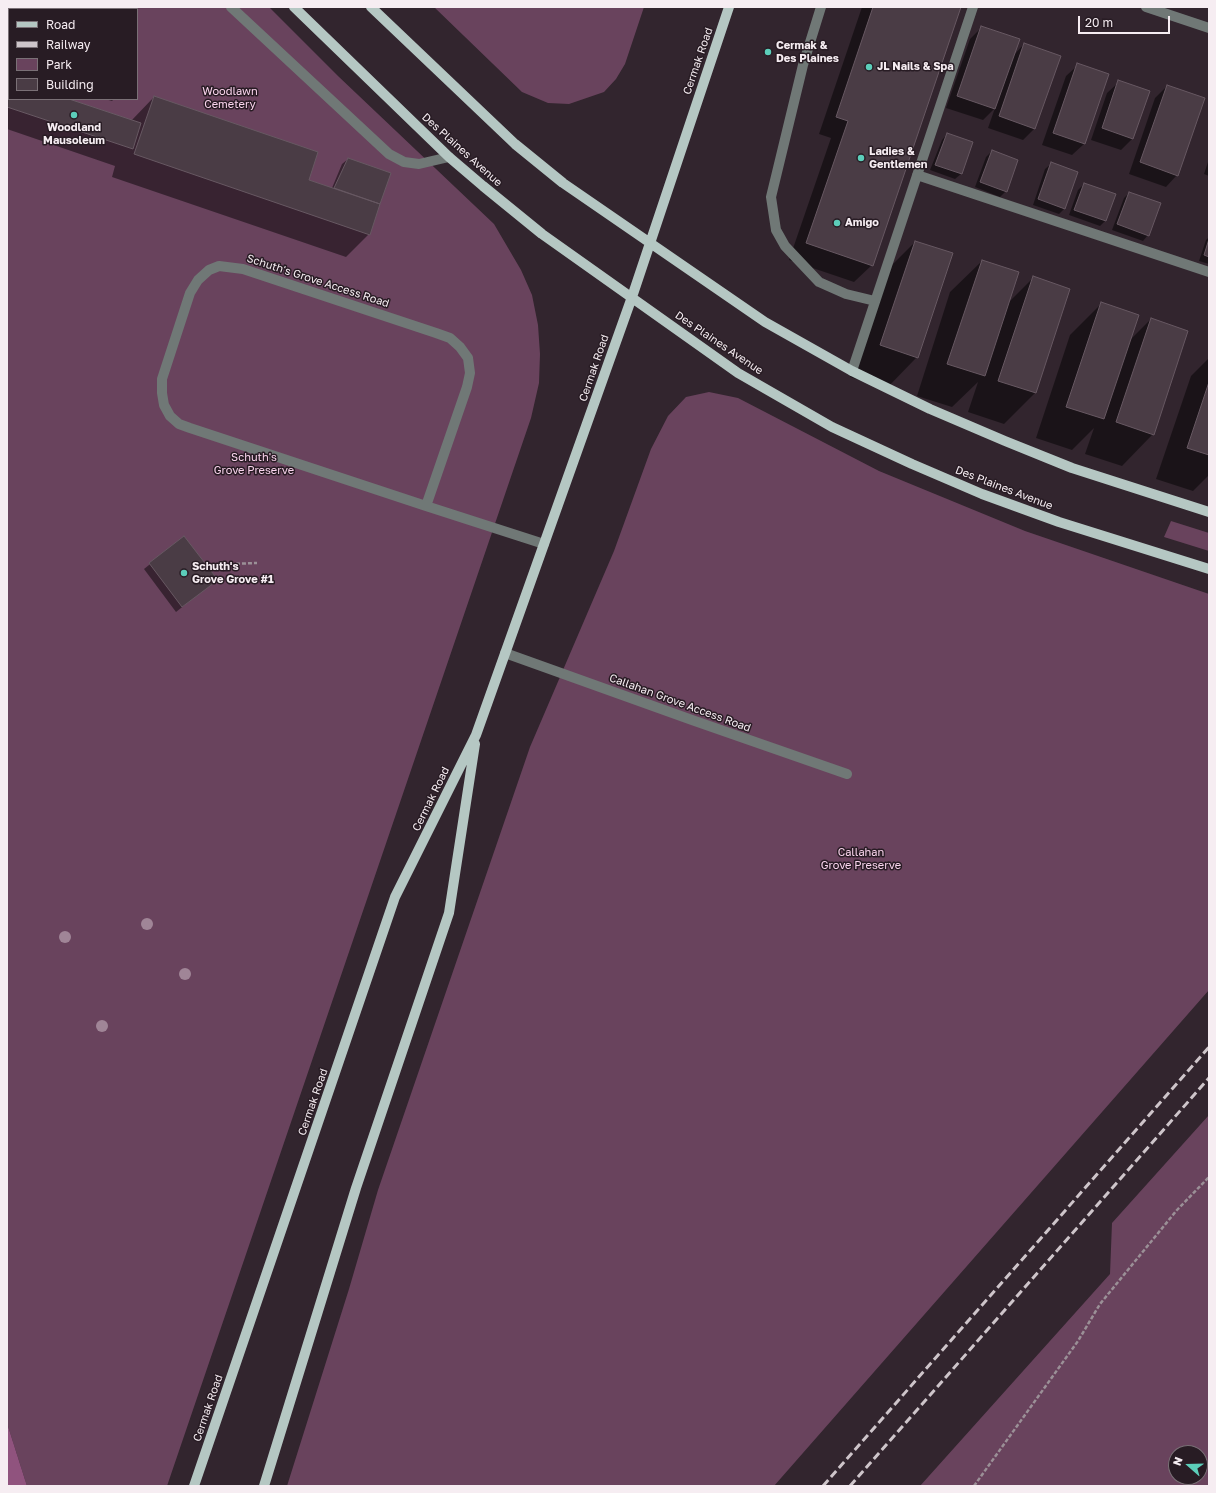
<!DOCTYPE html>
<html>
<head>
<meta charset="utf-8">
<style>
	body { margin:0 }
	#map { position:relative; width:1216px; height:1493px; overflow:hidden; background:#32252e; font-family:"Golos Text",sans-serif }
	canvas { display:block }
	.frame { position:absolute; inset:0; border:8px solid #f6edf2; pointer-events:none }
	.legend { position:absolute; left:8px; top:8px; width:130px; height:92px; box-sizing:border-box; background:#281c24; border:1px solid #7a7076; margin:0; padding:5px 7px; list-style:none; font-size:12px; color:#f6edf2 }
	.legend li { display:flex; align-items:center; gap:8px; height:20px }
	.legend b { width:20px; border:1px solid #7a7076 }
	.north { position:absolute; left:1168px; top:1445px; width:40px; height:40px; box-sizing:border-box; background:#281c24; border:1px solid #7a7076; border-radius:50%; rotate:290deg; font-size:11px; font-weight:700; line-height:16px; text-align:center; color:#f6edf2 }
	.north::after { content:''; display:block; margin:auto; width:14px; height:18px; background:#5cceba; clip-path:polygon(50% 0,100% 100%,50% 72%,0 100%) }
	.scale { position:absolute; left:1078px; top:16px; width:92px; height:18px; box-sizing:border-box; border:2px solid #f6edf2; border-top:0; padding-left:5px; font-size:12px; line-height:14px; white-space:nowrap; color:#f6edf2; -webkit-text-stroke:3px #281c24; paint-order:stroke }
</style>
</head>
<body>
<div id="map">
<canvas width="1216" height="1493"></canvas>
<div class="frame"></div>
<ul class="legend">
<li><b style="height:5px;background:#b5c7c3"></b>Road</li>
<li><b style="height:5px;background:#cec5ca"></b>Railway</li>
<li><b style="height:11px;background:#69435d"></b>Park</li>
<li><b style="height:11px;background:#4a3c45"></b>Building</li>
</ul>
<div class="north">N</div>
<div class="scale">20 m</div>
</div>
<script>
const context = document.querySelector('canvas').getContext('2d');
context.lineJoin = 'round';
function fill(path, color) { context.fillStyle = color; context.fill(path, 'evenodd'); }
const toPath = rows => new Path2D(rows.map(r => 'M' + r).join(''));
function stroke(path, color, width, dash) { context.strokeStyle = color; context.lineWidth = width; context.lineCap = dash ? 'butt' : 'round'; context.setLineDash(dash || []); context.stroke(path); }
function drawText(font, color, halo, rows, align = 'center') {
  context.font = font + ' "Golos Text",sans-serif'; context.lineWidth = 3; context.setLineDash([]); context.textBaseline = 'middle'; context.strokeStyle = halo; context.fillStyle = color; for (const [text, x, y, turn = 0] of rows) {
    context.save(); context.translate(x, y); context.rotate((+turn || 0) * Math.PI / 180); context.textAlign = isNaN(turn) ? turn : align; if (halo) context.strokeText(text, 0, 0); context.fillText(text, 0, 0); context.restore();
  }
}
fill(toPath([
	[7,7,269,7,338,76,494,224,521,270,532,295,538,325,540,354,539,383,531,418,167,1486,27,1486,7,1423],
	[9,9,137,9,137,99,9,99],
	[434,7,644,7,625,64,616,79,604,92,569,104,548,103,522,92],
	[709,392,738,398,879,471,1025,531,1209,594,1209,990,774,1486,287,1486,349,1289,378,1190,530,747,614,551,651,449,668,416,686,397],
	[1171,521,1209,533,1209,551,1164,537],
	[1209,1115,1209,1486,920,1486,1110,1274,1112,1223],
	[1176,1453,1200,1453,1200,1477,1176,1477]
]), '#69435d');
fill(toPath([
	[7,1423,27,1486,7,1486]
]), '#90537e');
fill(toPath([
	[29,7,41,7,39,9],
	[69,7,97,7,96,9,68,9],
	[862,7,960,7,872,265,854,282,789,260,831,138,819,134],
	[982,27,1013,56,1024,44,1034,129,1023,140,988,128,995,108,983,120,946,108,970,39],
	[1078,65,1084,144,1072,155,1042,145,1066,76],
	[7,79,9,80,9,99,66,99,131,121,154,97,308,180,332,188,342,164,348,159,390,174,369,234,346,257,112,177,115,166,7,129],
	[1119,82,1133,138,1121,150,1091,140,1107,93],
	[1167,86,1177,175,1166,187,1129,174,1155,98],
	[105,99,114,99,112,101],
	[947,134,972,143,961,174,955,179,930,170,942,140],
	[992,151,1006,191,1000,197,975,187,986,157],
	[1209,159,1209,176,1204,174],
	[1051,164,1064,209,1059,214,1033,205,1045,169],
	[1084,184,1106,220,1100,226,1069,215,1078,190],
	[1129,193,1148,235,1143,241,1112,230,1124,198],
	[1209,237,1209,264,1199,261,1206,240],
	[915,242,917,357,886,389,850,377,884,273],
	[982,261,1008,303,1033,278,1035,393,1004,424,968,412,978,382,952,407,917,396,950,292],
	[1101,304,1129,341,1151,319,1153,434,1122,466,1085,454,1094,428,1072,450,1036,438,1070,335],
	[1209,358,1209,475,1193,491,1156,479,1191,376],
	[184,537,216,580,176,612,144,569]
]), '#0007');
const building = toPath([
	[76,7,98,7,97,9,75,9,76,7],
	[873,7,961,7,873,266,806,243,848,121,836,117,873,7],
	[981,26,1020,39,995,109,957,96,981,26],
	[1024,43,1061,56,1035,129,999,116,1024,43],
	[1077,63,1109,74,1085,144,1053,133,1077,63],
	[7,78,9,79,9,99,69,99,141,123,133,149,7,107,7,78],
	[1118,80,1150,91,1133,139,1102,128,1118,80],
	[1167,85,1205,98,1178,176,1140,162,1167,85],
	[154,96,318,152,309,180,380,204,370,235,134,154,154,96],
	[947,133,973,142,962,174,935,165,947,133],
	[992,150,1018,160,1007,192,980,182,992,150],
	[348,158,391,173,380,204,334,188,348,158],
	[1051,162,1078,172,1065,209,1038,199,1051,162],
	[1084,183,1116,194,1106,221,1074,210,1084,183],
	[1129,192,1161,203,1149,236,1117,224,1129,192],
	[1209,239,1209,257,1204,255,1209,239],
	[915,241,953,253,918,358,880,345,915,241],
	[982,260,1019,272,985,376,947,364,982,260],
	[1033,276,1070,289,1036,393,998,381,1033,276],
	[1101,302,1139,315,1104,419,1066,407,1101,302],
	[1151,318,1188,331,1154,435,1116,422,1151,318],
	[1209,382,1209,455,1187,448,1209,382],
	[184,536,218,580,182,607,149,563,184,536]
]);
fill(building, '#4a3c45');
stroke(building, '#675862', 1);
stroke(toPath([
	[206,565,257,563],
	[974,1486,1078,1341,1100,1304,1177,1210,1209,1177]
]), '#9b9097', 2.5, [4, 2]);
stroke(toPath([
	[231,7,389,154,404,162,419,164,449,157],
	[821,7,803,65,771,197,776,230,785,246,819,282,846,294,875,301],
	[1146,7,1209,28],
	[917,175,1209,272],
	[852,371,973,7],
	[426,506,467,387,470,373,468,358,460,347,450,338,436,333,243,269,219,266,209,270,198,280,190,293,162,379,162,393,164,405,170,416,179,424,190,428,426,506,544,544],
	[505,653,692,720,847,774]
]), '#707876', 10);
stroke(toPath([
	[294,7,449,157,483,186,542,234,738,373,832,427,912,464,982,494,1059,522,1209,569],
	[371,7,515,144,563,183,765,322,852,371,930,409,1005,441,1072,468,1209,512],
	[194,1486,395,897,476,735,632,297,729,7],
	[264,1486,356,1188,449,913,475,744]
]), '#b5c7c3', 10);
stroke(toPath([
	[823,1486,1209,1047],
	[850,1486,1209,1078]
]), '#cec5ca', 3, [8, 4]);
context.fillStyle = '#a08597';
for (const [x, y] of [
	[147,924],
	[65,937],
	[185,974],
	[102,1026]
]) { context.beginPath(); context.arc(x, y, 6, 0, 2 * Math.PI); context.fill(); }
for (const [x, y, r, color] of [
	[768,52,4,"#5cceba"],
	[869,67,4,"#5cceba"],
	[74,115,4,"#5cceba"],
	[861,158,4,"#5cceba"],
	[837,223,4,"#5cceba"],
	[184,573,4,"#5cceba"]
]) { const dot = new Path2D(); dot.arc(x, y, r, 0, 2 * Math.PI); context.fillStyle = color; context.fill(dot); stroke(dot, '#281c24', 1.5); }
drawText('bold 11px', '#f6edf2', '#281c24', [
	["Cermak &",776,46],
	["Des Plaines",776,59],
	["JL Nails & Spa",877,67],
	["Woodland",74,128,"center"],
	["Mausoleum",74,141,"center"],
	["Ladies &",869,152],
	["Gentlemen",869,165],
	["Amigo",845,223],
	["Schuth's",192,567],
	["Grove Grove #1",192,580]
], 'left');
drawText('11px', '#f6edf2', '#281c24', [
	["Cermak Road",698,61,-71],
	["Des Plaines Avenue",462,150,42],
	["Schuth's Grove Access Road",318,281,18],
	["Des Plaines Avenue",719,343,34],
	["Cermak Road",594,368,-71],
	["Des Plaines Avenue",1004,488,21],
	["Callahan Grove Access Road",680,703,20],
	["Cermak Road",431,799,-64],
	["Cermak Road",313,1102,-71],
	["Cermak Road",208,1408,-71]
]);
drawText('11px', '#fad4ed', '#281c24', [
	["Woodlawn",230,92],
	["Cemetery",230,105],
	["Schuth's",254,458],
	["Grove Preserve",254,471],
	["Callahan",861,853],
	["Grove Preserve",861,866]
]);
</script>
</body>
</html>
